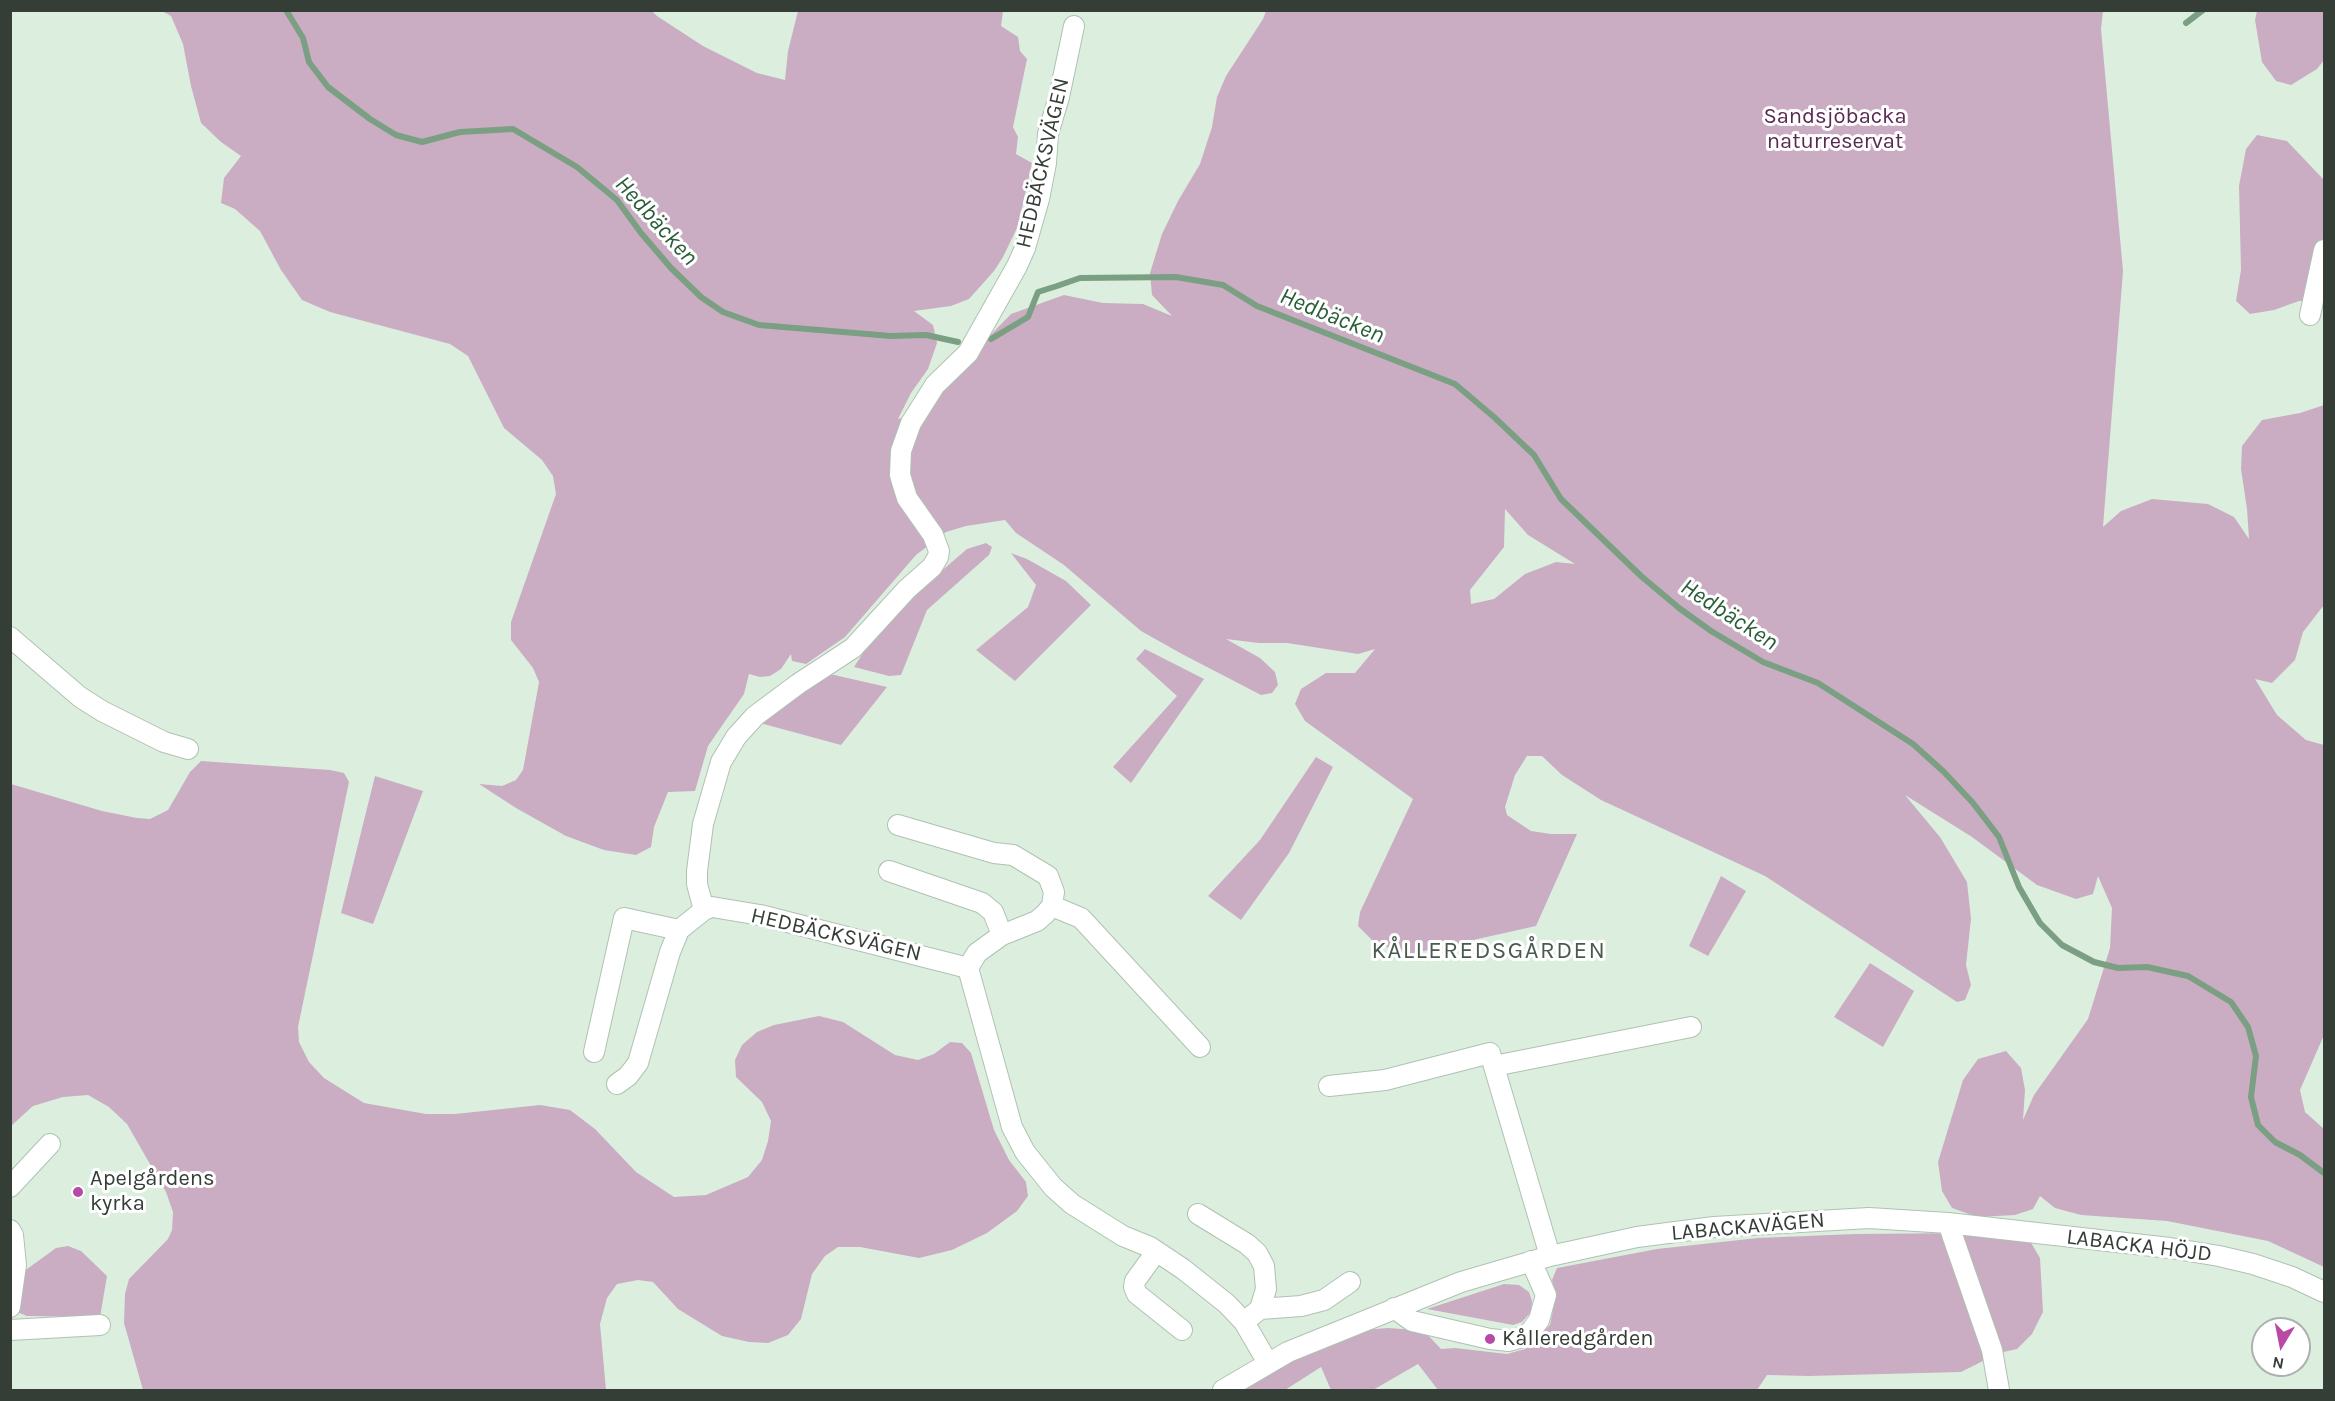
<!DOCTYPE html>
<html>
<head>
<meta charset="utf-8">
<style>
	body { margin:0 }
	#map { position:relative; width:2335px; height:1401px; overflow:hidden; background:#dcefdf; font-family:Karla,sans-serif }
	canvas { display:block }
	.frame { position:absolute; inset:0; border:12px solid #353d37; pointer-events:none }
	.north { position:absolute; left:2251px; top:1317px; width:60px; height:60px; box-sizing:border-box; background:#fff; border:2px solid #aeb1af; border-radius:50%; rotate:190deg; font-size:16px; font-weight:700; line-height:24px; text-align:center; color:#353d37 }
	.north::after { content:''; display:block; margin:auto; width:21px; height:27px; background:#b849a6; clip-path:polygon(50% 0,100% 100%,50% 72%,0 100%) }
</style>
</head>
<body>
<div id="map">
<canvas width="2335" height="1401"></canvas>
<div class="frame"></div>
<div class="north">N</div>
</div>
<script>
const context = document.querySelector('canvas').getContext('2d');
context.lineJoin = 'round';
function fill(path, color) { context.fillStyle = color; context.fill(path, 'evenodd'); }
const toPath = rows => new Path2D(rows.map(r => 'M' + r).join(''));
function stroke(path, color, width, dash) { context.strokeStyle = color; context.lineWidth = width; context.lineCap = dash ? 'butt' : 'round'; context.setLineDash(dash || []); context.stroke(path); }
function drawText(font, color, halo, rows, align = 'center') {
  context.font = font + ' Karla,sans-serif'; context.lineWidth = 6; context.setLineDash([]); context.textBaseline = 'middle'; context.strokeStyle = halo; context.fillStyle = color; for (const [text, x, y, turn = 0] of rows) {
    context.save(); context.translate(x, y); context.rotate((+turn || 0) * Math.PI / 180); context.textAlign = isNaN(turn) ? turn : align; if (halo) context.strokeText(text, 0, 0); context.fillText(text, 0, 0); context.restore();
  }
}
fill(toPath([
	[162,11,652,11,657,16,703,46,757,73,785,80,788,51,798,11,1003,11,1001,26,1018,37,1020,51,1027,59,1013,127,1018,137,1016,154,1032,163,1018,226,1003,257,994,271,969,299,951,306,914,311,933,325,937,343,928,369,911,393,898,419,921,413,967,359,1011,314,1064,295,1103,303,1143,304,1172,316,1152,295,1150,273,1162,234,1178,201,1200,164,1212,127,1217,97,1226,76,1263,19,1266,11,2103,11,2101,29,2123,271,2103,527,2121,511,2152,499,2208,504,2234,517,2249,539,2247,509,2241,469,2242,446,2262,420,2300,413,2324,405,2324,605,2303,632,2295,660,2272,683,2255,679,2277,715,2306,740,2324,745,2324,1035,2300,1090,2305,1112,2324,1129,2324,1267,2268,1241,2167,1221,2081,1215,2055,1208,2040,1196,2033,1209,2015,1215,1977,1217,1952,1208,1942,1191,1938,1162,1963,1080,1978,1059,2006,1051,2021,1068,2025,1090,2023,1120,2034,1095,2088,1019,2110,948,2112,908,2098,876,2093,894,2076,899,2037,885,1972,837,1905,795,1940,837,1967,882,1971,919,1966,965,1971,985,1965,1000,1957,1002,1765,876,1601,800,1562,775,1542,756,1527,756,1515,775,1505,807,1507,815,1531,831,1551,834,1577,834,1536,926,1415,953,1400,953,1372,940,1358,926,1360,912,1413,799,1305,721,1295,704,1301,689,1326,673,1355,673,1375,649,1358,654,1287,643,1259,643,1226,639,1260,658,1275,672,1278,685,1272,693,1261,695,1182,654,1141,631,1064,565,1016,533,1005,520,966,526,946,532,916,555,845,637,806,664,792,661,791,654,781,669,770,676,760,677,749,674,744,694,708,746,695,791,668,792,654,827,651,847,636,855,604,850,566,836,516,808,479,784,502,786,516,780,523,770,539,682,533,668,511,640,511,622,556,494,553,476,542,460,504,428,468,356,450,344,330,312,302,300,281,270,260,231,235,209,221,203,224,178,241,156,221,142,201,123,191,86,183,44,171,16],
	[1505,509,1528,535,1575,564,1556,562,1525,574,1494,599,1471,604,1470,590,1504,547],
	[2257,11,2324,11,2324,60,2317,69,2291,85,2276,81,2262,62,2255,20],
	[2257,135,2287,141,2324,180,2324,302,2299,301,2274,310,2250,314,2236,301,2241,270,2239,186,2246,149],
	[986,543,992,547,989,555,927,610,901,675,889,676,854,667,879,628,917,592,967,549],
	[1011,553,1027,559,1066,581,1091,605,1015,681,976,650,1028,607,1036,585],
	[1145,649,1204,679,1131,783,1113,767,1177,696,1136,659],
	[830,674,887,687,841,745,760,723,777,707],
	[1316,757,1333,767,1289,853,1241,920,1208,896,1260,840],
	[201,761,330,770,344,773,349,782,298,1027,299,1042,309,1062,324,1078,364,1103,426,1114,455,1114,540,1105,570,1110,595,1129,636,1172,674,1197,706,1195,748,1177,762,1160,768,1141,771,1121,762,1102,736,1077,735,1060,742,1045,757,1032,774,1025,819,1016,843,1022,895,1055,918,1060,934,1054,950,1042,962,1043,971,1053,994,1130,1009,1160,1026,1182,1028,1196,1017,1211,987,1233,952,1250,919,1258,860,1247,838,1247,825,1256,812,1274,801,1319,788,1335,768,1343,749,1342,722,1336,678,1309,653,1282,638,1280,617,1284,607,1298,600,1324,606,1390,143,1390,124,1323,125,1294,129,1279,168,1239,172,1230,173,1212,166,1192,127,1124,109,1107,88,1095,63,1097,33,1106,11,1126,11,784,102,811,137,818,150,819,168,810,190,772],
	[375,776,423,791,373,924,341,913],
	[1721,876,1746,891,1708,956,1689,946],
	[1870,963,1914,991,1883,1047,1834,1017],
	[1970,1233,2030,1241,2040,1258,2043,1312,2032,1334,2017,1349,1999,1353,1961,1372,1809,1376,1767,1375,1757,1390,1438,1390,1418,1364,1373,1390,1331,1390,1321,1367,1285,1390,1235,1390,1320,1346,1362,1330,1388,1328,1416,1330,1426,1333,1441,1349,1455,1348,1507,1354,1525,1349,1550,1325,1556,1295,1552,1280,1557,1268,1657,1249,1758,1238,1855,1234],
	[68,1246,81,1251,107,1276,100,1317,27,1316,17,1312,16,1277,56,1248],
	[1504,1284,1519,1285,1529,1292,1532,1301,1531,1312,1522,1322,1513,1325,1427,1309]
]), '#caadc3');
stroke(toPath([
	[286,10,303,38,309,62,328,87,370,119,396,135,422,142,460,132,513,129,577,167,617,200,641,233,671,268,701,297,723,312,759,325,891,336,926,335,958,342],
	[2186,23,2203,10],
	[991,339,1028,317,1038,292,1057,286,1080,278,1176,277,1223,285,1257,306,1455,384,1494,417,1534,455,1561,499,1641,576,1679,608,1711,631,1763,662,1818,683,1913,744,1944,772,1973,803,1999,837,2019,887,2040,923,2062,945,2094,962,2118,968,2147,967,2188,976,2231,1002,2248,1027,2256,1056,2251,1097,2258,1125,2275,1142,2300,1155,2324,1173]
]), '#7b9f82', 6);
const minor = toPath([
	[2310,315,2324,250],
	[10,637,80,697,102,711,164,742,188,749],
	[898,825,994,853,1013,855,1048,876,1054,892,1052,906,1045,914,1037,921,1002,935,977,953,968,968],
	[889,871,982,903,993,912,1002,935],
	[1052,906,1081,918,1200,1047],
	[704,910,697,884,697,871,703,824,721,762,736,737,755,716,798,684,853,648,907,589,932,567,938,557,939,551,933,535,907,498,900,475,901,451,911,423,935,385,968,353,1017,266,1025,248,1039,199,1046,163,1048,134,1059,97,1074,26],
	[594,1052,624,918,679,930],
	[1494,1066,1691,1027],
	[617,1084,628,1076,638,1063,670,952,679,930,704,910,712,907,760,915,968,968,1012,1127,1025,1152,1053,1187,1072,1204,1123,1236,1150,1247,1183,1269,1227,1304,1244,1322,1268,1363],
	[1329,1086,1385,1080,1490,1053,1550,1256],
	[10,1187,50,1144],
	[1198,1214,1247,1244,1257,1253,1264,1266,1266,1289,1260,1309,1244,1322],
	[1948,1223,1992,1350,1999,1390],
	[10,1230,13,1235,16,1265,10,1307],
	[1156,1252,1135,1281,1134,1287,1137,1294,1182,1330],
	[1394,1308,1412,1321,1490,1339,1509,1341,1523,1337,1531,1331,1539,1320,1546,1295,1531,1261],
	[1260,1309,1301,1306,1324,1300,1350,1282],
	[10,1330,100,1325],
	[1223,1390,1288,1352,1461,1282,1550,1256,1637,1237,1714,1227,1869,1218,1948,1223,2170,1248,2219,1256,2253,1264,2292,1277,2324,1292]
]);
stroke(minor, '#afc2b2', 22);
stroke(minor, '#fff', 20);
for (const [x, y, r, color] of [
	[78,1192,6,"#b849a6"],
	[1490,1339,6,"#b849a6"]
]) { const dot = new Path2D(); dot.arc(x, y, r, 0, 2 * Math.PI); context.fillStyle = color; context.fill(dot); stroke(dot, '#fff', 2); }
drawText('22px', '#592a51', '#fff', [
	["Sandsjöbacka",1835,117],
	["naturreservat",1835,142]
]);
drawText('22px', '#353d37', '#fff', [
	["HEDBÄCKSVÄGEN",1043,163,-77],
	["HEDBÄCKSVÄGEN",836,935,13],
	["LABACKAVÄGEN",1748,1227,-5],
	["LABACKA HÖJD",2139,1246,7]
]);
drawText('22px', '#353d37', '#fff', [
	["Apelgårdens",90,1179],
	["kyrka",90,1204],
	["Kålleredgården",1502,1339]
], 'left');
drawText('italic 24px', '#275e36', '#fff', [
	["Hedbäcken",656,221,48],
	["Hedbäcken",1332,316,22],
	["Hedbäcken",1729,615,33]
]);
context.letterSpacing = '1.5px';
drawText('24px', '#4a5b4d', '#fff', [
	["KÅLLEREDSGÅRDEN",1489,951]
]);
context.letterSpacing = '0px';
</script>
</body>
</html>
